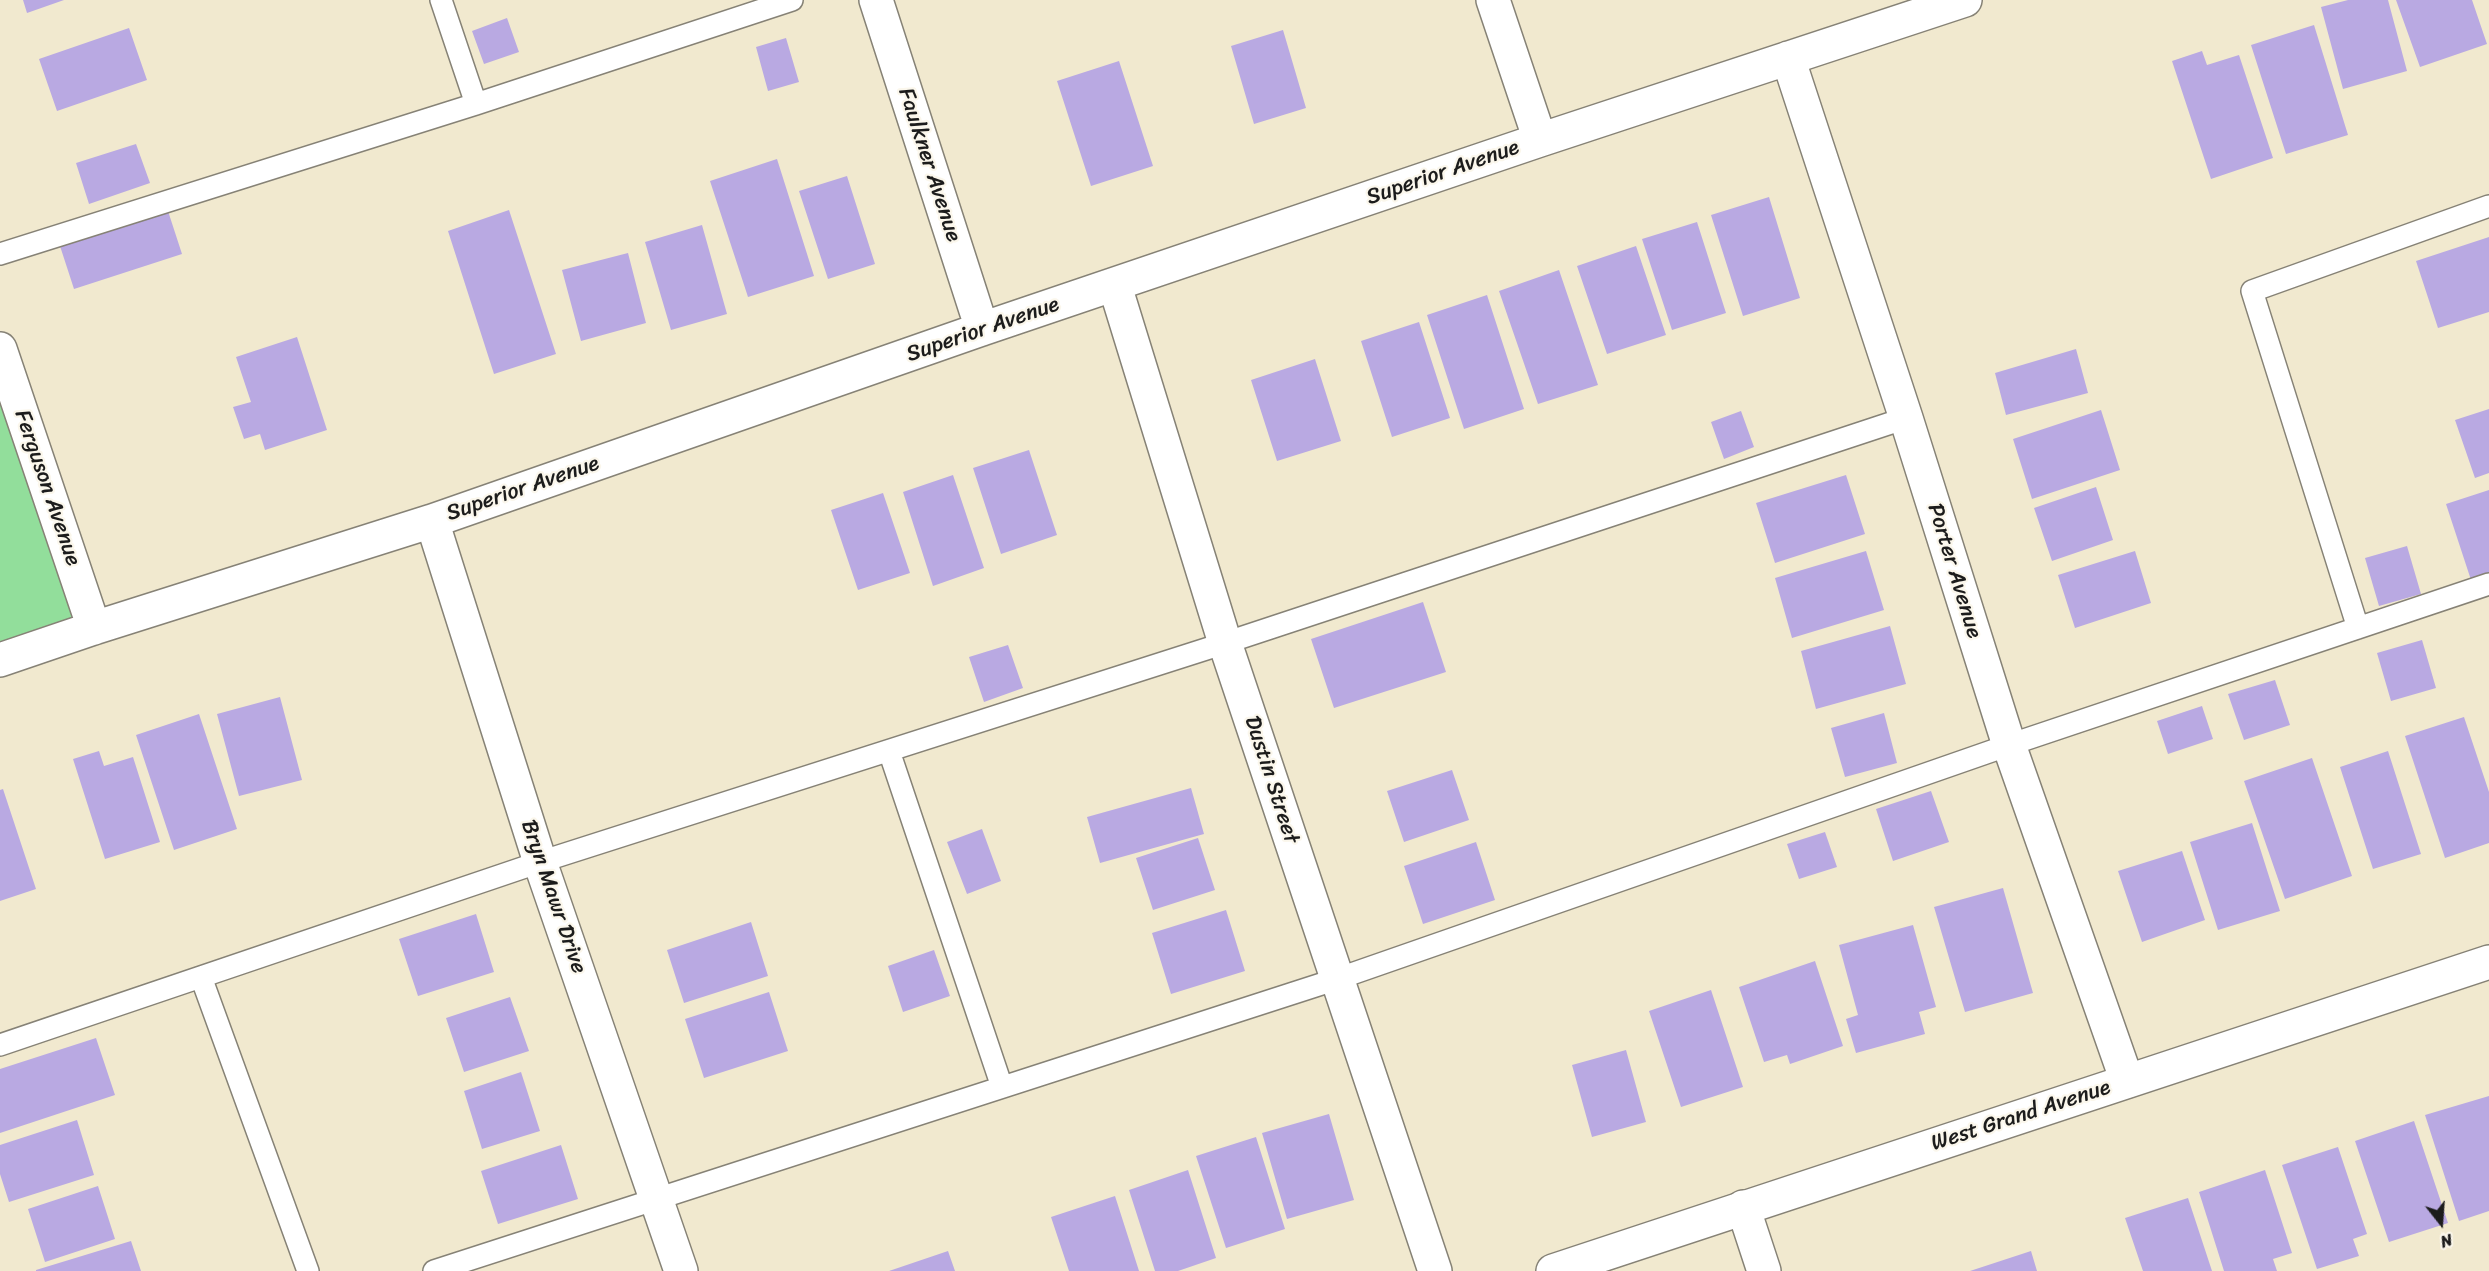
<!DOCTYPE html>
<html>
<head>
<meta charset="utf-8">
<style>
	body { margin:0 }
	#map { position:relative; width:2489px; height:1271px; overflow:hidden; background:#f1e9cf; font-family:Sriracha,sans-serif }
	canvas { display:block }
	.north { position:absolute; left:2411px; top:1193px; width:60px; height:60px; -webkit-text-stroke:4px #fbf7ec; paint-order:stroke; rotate:163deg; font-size:16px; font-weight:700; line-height:24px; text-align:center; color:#1c1c1c }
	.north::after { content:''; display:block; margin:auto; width:21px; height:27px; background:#1c1c1c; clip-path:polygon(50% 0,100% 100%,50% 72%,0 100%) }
</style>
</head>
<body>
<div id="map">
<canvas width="2489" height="1271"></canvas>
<div class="north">N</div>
</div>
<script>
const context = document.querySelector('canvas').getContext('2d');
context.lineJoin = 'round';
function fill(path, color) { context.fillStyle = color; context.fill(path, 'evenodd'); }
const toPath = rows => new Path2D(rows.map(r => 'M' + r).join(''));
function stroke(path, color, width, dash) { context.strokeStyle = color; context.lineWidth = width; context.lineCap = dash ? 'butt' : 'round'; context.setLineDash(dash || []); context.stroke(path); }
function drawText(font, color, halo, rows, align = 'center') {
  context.font = font + ' Sriracha,sans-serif'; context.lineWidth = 4.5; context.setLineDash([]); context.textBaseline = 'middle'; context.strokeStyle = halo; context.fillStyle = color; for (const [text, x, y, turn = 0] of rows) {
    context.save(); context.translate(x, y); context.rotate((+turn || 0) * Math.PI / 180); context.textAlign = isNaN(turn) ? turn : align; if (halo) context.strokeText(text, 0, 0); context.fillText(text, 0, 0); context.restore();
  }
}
fill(toPath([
	[0,349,94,628,0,660]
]), '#92de9b');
fill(toPath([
	[23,0,64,0,27,13],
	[2348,0,2388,0,2407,71,2343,89,2321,7],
	[2396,0,2472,0,2487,44,2420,67],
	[507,18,519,52,484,64,472,31],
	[2314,25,2348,135,2286,154,2251,45],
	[129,28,147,80,57,111,39,59],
	[1283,30,1306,108,1254,124,1231,46],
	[786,38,799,82,768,91,756,47],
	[2202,51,2207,65,2239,55,2273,158,2211,179,2172,61],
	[1119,61,1153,166,1091,186,1057,81],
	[136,144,150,183,89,204,76,163],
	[777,159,814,276,748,297,710,181],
	[847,176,875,264,828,279,799,191],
	[1769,197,1800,298,1743,316,1711,215],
	[509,210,556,354,494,374,448,231],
	[168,211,182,254,74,289,60,246],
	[1697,222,1726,313,1672,330,1642,239],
	[702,225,727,314,671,330,645,242],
	[2489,237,2489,312,2438,328,2416,261],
	[1636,246,1666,335,1607,354,1577,266],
	[628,253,646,323,581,341,562,270],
	[1559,270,1598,385,1538,404,1499,291],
	[1487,295,1524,409,1464,429,1427,315],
	[1419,322,1450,418,1392,437,1361,341],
	[297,337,327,430,265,450,260,434,244,439,233,407,251,402,236,357],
	[2076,349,2088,393,2006,415,1995,373],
	[1315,359,1341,441,1277,461,1251,380],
	[2489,409,2489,473,2475,478,2455,420],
	[2101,410,2120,470,2032,499,2013,439],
	[1741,411,1754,447,1724,459,1711,422],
	[1029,450,1057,535,1001,554,973,468],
	[953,475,984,568,933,586,903,492],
	[1846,475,1865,534,1775,563,1756,503],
	[2096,487,2113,540,2052,561,2034,508],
	[2489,490,2489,574,2471,580,2446,504],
	[883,493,910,573,858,590,831,510],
	[2407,546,2421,594,2379,606,2365,558],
	[1866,551,1884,610,1792,638,1775,578],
	[2135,551,2151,603,2075,628,2058,575],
	[1423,602,1446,672,1334,708,1311,639],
	[1890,626,1906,684,1816,709,1801,651],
	[2422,640,2436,688,2391,701,2377,653],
	[1008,645,1023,688,984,702,969,657],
	[2275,680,2290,725,2244,740,2228,694],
	[280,697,302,780,239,796,217,714],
	[2202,706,2213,739,2168,754,2157,721],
	[1884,713,1897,763,1845,777,1831,728],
	[199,714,237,829,174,850,136,735],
	[2464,717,2489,792,2489,843,2445,858,2405,736],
	[99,751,104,766,133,757,160,842,105,859,73,759],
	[2388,751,2421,854,2373,869,2340,767],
	[2312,758,2352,876,2285,899,2244,781],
	[1452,770,1469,820,1404,842,1387,791],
	[1191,788,1204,834,1100,863,1087,817],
	[3,789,36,889,0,901,0,790],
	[1931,791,1949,842,1893,861,1876,809],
	[2252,823,2280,911,2218,930,2190,842],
	[982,829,1001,881,967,894,947,842],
	[1825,832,1837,867,1799,879,1787,844],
	[1198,838,1215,890,1153,910,1136,858],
	[1476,842,1495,900,1423,924,1404,866],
	[2182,851,2205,920,2142,942,2118,871],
	[2003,888,2033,993,1965,1012,1934,907],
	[1226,910,1245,971,1171,994,1152,933],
	[476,914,494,972,418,996,399,939],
	[751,922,768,976,684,1003,667,950],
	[1913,925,1936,1007,1919,1012,1925,1034,1856,1053,1846,1019,1858,1015,1839,945],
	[934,950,950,996,903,1012,888,966],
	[1815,961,1843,1046,1790,1064,1787,1055,1764,1062,1739,987],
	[1711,990,1743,1087,1681,1107,1649,1011],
	[769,992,788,1051,704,1078,685,1019],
	[510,997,529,1051,464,1072,446,1018],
	[96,1038,115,1095,0,1133,0,1069],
	[1626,1050,1646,1122,1592,1137,1572,1065],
	[521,1072,540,1131,482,1149,464,1091],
	[2489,1096,2489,1211,2459,1221,2425,1115],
	[1329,1114,1354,1200,1287,1219,1262,1133],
	[77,1120,94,1175,9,1202,0,1174,0,1145],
	[2414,1121,2448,1223,2389,1242,2355,1141],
	[1256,1137,1285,1229,1226,1248,1196,1156],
	[561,1145,578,1199,498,1224,481,1171],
	[2338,1147,2367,1234,2353,1239,2359,1256,2317,1269,2282,1165],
	[1188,1170,1216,1258,1178,1271,1155,1271,1129,1190],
	[2265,1170,2292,1253,2273,1259,2277,1271,2224,1271,2199,1192],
	[98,1186,115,1239,45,1262,28,1209],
	[1115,1196,1139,1271,1069,1271,1051,1217],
	[2188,1198,2212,1271,2143,1271,2125,1218],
	[131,1241,141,1271,36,1271,36,1270],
	[948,1251,955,1271,889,1271],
	[2031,1251,2037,1271,1970,1271]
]), '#b9a9e2');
const lane = toPath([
	[441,0,476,104],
	[0,254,476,104,792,0],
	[2358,628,2252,291,2489,206],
	[889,751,1002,1087],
	[201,977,308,1271],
	[0,1045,540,862,1225,643,1906,418],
	[434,1271,1337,979,2009,745,2489,584]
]);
const street = toPath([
	[876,0,982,329],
	[1493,0,1540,140],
	[1788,58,1906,418,2009,745,2127,1081],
	[1115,286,1225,643,1435,1271],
	[0,349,94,628],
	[432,521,540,862,681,1271],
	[0,660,94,628,432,521,982,329,1540,140,1965,0],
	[1743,1207,1764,1271]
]);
const secondary = toPath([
	[1553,1271,2489,962]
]);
stroke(lane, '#868276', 24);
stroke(street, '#868276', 36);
stroke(secondary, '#868276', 36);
stroke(lane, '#fff', 21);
stroke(street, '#fff', 33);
stroke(secondary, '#fff', 33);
drawText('22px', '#1c1c1c', '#fbf7ec', [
	["Faulkner Avenue",929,165,72],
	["Superior Avenue",1443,173,-19],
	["Superior Avenue",983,330,-19],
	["Ferguson Avenue",47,488,71],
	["Superior Avenue",523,489,-19],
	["Porter Avenue",1954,571,73],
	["Dustin Street",1271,780,72],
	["Bryn Mawr Drive",553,897,71],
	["West Grand Avenue",2021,1116,-18]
]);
</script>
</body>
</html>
